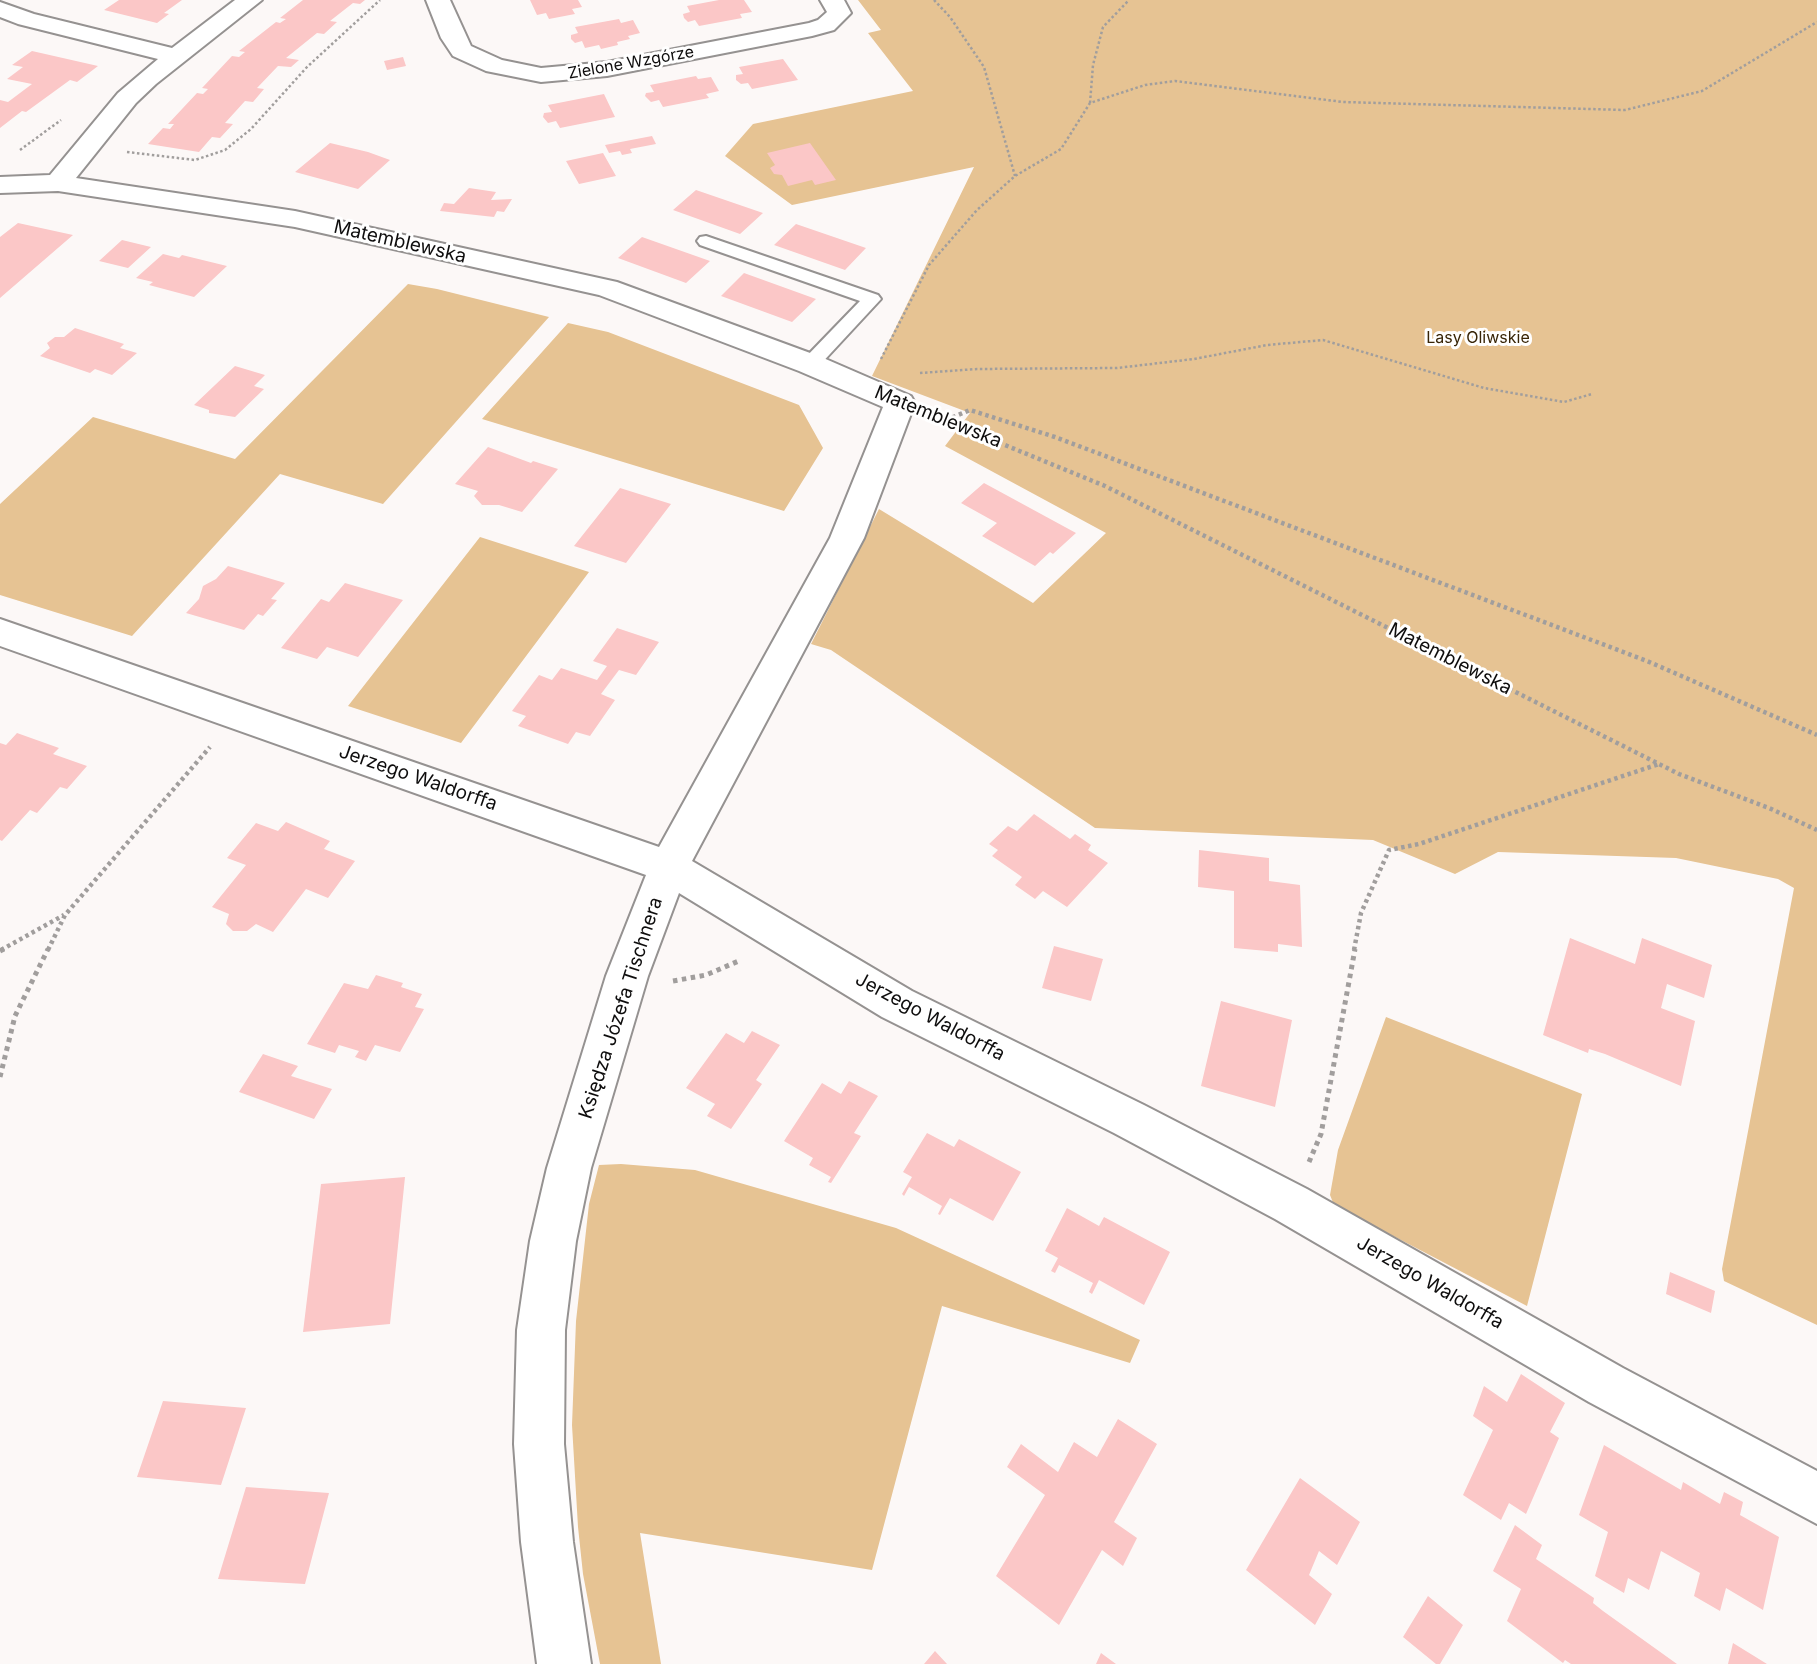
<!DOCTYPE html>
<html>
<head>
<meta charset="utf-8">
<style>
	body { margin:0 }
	canvas { display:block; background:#fcf8f7 }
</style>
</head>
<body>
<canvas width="1817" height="1664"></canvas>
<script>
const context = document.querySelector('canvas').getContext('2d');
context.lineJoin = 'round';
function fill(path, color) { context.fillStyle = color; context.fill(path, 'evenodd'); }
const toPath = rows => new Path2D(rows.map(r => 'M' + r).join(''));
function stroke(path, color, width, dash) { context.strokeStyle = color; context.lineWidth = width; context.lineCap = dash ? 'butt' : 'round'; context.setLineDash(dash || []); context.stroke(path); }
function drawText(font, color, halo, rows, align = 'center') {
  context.font = font + ' Inter,sans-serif'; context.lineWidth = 6; context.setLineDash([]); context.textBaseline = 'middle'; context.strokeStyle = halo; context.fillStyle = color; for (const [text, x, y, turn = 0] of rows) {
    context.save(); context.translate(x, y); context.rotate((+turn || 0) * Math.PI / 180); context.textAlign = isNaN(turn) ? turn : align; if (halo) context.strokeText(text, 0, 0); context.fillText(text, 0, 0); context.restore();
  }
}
fill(toPath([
	[858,0,1817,0,1817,1325,1724,1281,1722,1269,1794,888,1778,879,1676,858,1498,852,1455,874,1373,840,1095,828,831,650,811,644,879,509,1033,603,1106,533,945,446,970,413,872,376,974,167,792,205,725,156,753,124,913,91,868,33,881,30],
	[408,284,437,289,549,317,383,504,280,474,132,636,0,595,0,504,93,417,235,459],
	[568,323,608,332,799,405,823,448,784,511,482,419],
	[480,537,589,572,461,743,348,706],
	[1386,1017,1582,1094,1527,1306,1334,1205,1330,1195,1338,1150],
	[621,1164,695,1170,896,1228,1140,1340,1130,1363,942,1306,872,1570,640,1533,661,1664,600,1664,583,1574,578,1527,572,1425,576,1321,589,1204,599,1165]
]), '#e6c393');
fill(toPath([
	[119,0,182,0,164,13,169,14,157,23,104,10],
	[303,0,365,0,360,4,353,3,330,21,337,22,324,34,317,33,286,58,299,60,291,67,278,66,257,88,264,89,253,102,245,101,225,123,233,124,220,138,212,137,199,152,148,144,163,128,170,129,174,124,168,124,197,93,203,94,208,89,202,88,232,56,239,57,245,52,239,51,276,22,280,23,286,19,280,18],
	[530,0,578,0,582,7,572,9,575,14,549,19,546,13,537,15],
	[719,0,744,0,752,12,740,14,742,18,699,26,695,20,688,22,684,18,683,14,690,12,687,6],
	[619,19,621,23,633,20,640,33,628,36,630,39,617,42,618,45,601,49,599,45,585,48,582,41,575,43,571,39,571,35,578,33,575,27],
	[32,51,98,66,77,82,70,80,26,112,22,111,0,128,0,100,8,102,32,84,7,79,23,67,12,65],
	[403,57,406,66,387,70,384,61],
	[783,59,798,80,752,89,748,83,741,84,736,80,736,75,743,74,739,67],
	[696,76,698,79,711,77,719,91,706,94,709,98,663,107,659,100,651,102,645,96,646,93,654,92,650,85],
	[604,94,615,117,560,128,556,121,548,123,543,117,544,113,552,112,548,105],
	[652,136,656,144,630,149,632,153,622,155,620,151,609,153,605,145],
	[330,143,368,152,390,160,358,189,295,172],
	[810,143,836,180,815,185,812,180,788,186,782,175,774,174,770,168,775,165,767,153],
	[603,153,616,176,579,184,566,161],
	[469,188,496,192,491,200,512,199,504,212,497,211,494,217,440,211,444,203,454,204],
	[696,190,763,213,740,234,673,210],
	[18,223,73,235,0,298,0,237],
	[796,224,866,248,845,270,774,245],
	[642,237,710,261,686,283,618,258],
	[122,240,151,247,128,268,99,261],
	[163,254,179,258,182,255,227,266,194,297,149,285,153,282,136,278],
	[744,273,816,299,792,322,721,296],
	[75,328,124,344,120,348,137,353,112,375,95,369,90,373,40,356,50,348,47,343,55,337,64,337],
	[235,366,265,375,254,386,264,389,235,417,209,413,209,410,194,405],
	[488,447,531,463,533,461,558,469,522,512,499,505,482,505,474,496,478,491,455,484],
	[984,483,1076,533,1053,554,1050,552,1035,566,982,536,997,523,961,503],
	[620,488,671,504,626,563,574,546],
	[228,566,285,583,271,599,277,600,263,616,258,614,244,630,186,613,199,599,203,586,216,579],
	[345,583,403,600,358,657,327,647,317,659,281,648,321,599,329,602],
	[617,628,659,642,636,675,619,670,601,694,615,700,590,736,576,732,568,744,518,726,526,716,512,711,539,675,552,680,561,668,597,680,607,666,593,661],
	[17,733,59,748,53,754,87,766,67,789,60,787,37,813,30,810,2,841,0,840,0,743,6,745],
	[1034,814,1070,839,1075,834,1091,845,1088,850,1108,863,1067,907,1043,891,1035,899,1015,885,1022,877,992,856,998,850,989,844,1008,826,1017,831],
	[286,822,330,841,324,849,355,861,328,898,306,889,273,932,256,924,247,931,233,931,226,924,229,914,212,907,246,865,227,858,256,823,278,831],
	[1199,850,1269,858,1269,881,1300,885,1302,947,1278,944,1278,952,1234,948,1234,891,1198,887],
	[1570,938,1635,964,1642,938,1712,965,1704,998,1667,984,1661,1008,1695,1021,1681,1086,1605,1054,1589,1049,1588,1053,1543,1035],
	[1054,946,1103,959,1091,1001,1042,988],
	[376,975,403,983,401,987,422,994,415,1007,424,1009,400,1052,375,1045,366,1061,355,1057,359,1051,339,1045,335,1053,307,1044,344,983,368,989],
	[1221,1001,1292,1020,1275,1107,1201,1086],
	[752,1031,780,1045,756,1080,762,1084,731,1129,707,1116,715,1104,686,1088,726,1033,744,1043],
	[263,1054,298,1066,291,1076,332,1089,314,1119,239,1092],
	[849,1081,878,1096,854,1133,861,1136,831,1183,828,1182,831,1177,809,1165,813,1158,784,1141,822,1083,841,1094],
	[927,1133,954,1147,959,1139,1021,1172,993,1221,950,1198,940,1215,938,1214,942,1206,909,1187,904,1196,902,1194,912,1177,903,1172],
	[405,1177,390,1324,303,1332,321,1184],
	[1067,1208,1099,1226,1104,1217,1170,1252,1144,1305,1099,1280,1092,1294,1089,1292,1093,1283,1059,1265,1055,1273,1051,1271,1058,1258,1045,1251],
	[1670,1272,1715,1291,1711,1313,1666,1294],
	[1521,1374,1565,1403,1550,1432,1559,1438,1526,1514,1509,1503,1501,1520,1463,1495,1493,1430,1473,1416,1484,1386,1507,1402],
	[163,1401,246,1408,221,1485,137,1477],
	[1118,1419,1157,1444,1114,1522,1137,1538,1123,1566,1102,1550,1059,1625,996,1576,1045,1495,1007,1467,1021,1444,1058,1472,1074,1442,1097,1457],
	[1604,1445,1681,1490,1683,1482,1720,1504,1724,1492,1743,1502,1740,1515,1779,1537,1763,1610,1726,1588,1720,1611,1694,1596,1700,1573,1661,1551,1649,1590,1628,1578,1624,1593,1595,1576,1608,1532,1579,1515],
	[1300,1478,1360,1522,1337,1565,1319,1551,1309,1575,1332,1594,1315,1625,1246,1570],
	[246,1487,329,1493,305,1584,218,1579],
	[1515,1525,1542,1545,1536,1559,1594,1598,1593,1603,1603,1611,1677,1664,1571,1664,1565,1660,1563,1663,1507,1621,1521,1589,1493,1571],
	[1428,1596,1463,1625,1440,1664,1436,1664,1403,1637],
	[1733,1643,1767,1664,1728,1664],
	[935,1651,947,1664,924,1664],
	[1101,1653,1116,1664,1096,1664]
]), '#fbc7c7');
const service = toPath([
	[706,236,878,295,881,299,817,368,803,368,800,364,803,360,860,301,700,245,697,241,700,237,706,236]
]);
const minor = toPath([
	[235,0,262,0,156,84,136,103,76,178,295,211,617,282,821,357,911,396,915,403,864,538,692,861,912,991,1144,1105,1307,1189,1623,1368,1817,1471,1817,1524,1589,1402,1275,1219,1114,1133,882,1017,679,893,648,976,591,1168,576,1241,565,1330,564,1444,573,1542,591,1664,537,1664,521,1542,514,1444,517,1330,530,1241,547,1168,606,976,646,875,0,646,0,619,659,847,830,538,883,407,799,371,599,295,295,227,58,191,0,193,0,177,50,175,118,93,158,59,18,24,0,17,0,2,34,14,172,48,235,0],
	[426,0,450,0,471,46,502,60,541,68,607,62,809,23,818,20,827,12,820,0,844,0,851,13,834,30,812,36,607,76,541,82,486,71,453,56,441,38,426,0]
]);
stroke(service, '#959291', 4);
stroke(minor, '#959291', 4);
stroke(toPath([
	[934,0,950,17,984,67,1015,176],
	[1090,103,1093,65,1103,27,1129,0],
	[20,150,61,120],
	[127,152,195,160,225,150,251,129,307,67,380,0],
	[881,359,929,265,977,210,1015,176,1061,149,1090,103,1145,85,1175,81,1343,102,1625,110,1702,91,1817,22],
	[920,373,977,369,1117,368,1194,359,1267,345,1323,340,1484,388,1564,402,1592,394]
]), '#a19e9d', 2.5, [2.5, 2.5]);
stroke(toPath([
	[934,416,1105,486,1679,774,1769,808,1817,830],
	[946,420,970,410,1055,437,1647,661,1817,735],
	[1,950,64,915],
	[48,950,65,915,210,747],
	[1354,950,1361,913,1389,850,1419,844,1659,764]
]), '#a19e9d', 4.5, [3.5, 3.5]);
stroke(toPath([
	[0,951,4,949],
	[673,981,706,975,741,960],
	[0,1077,15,1016,48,949],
	[1309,1162,1321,1134,1355,949]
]), '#a19e9d', 5, [4.5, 4.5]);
fill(service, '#fff');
fill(minor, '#fff');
drawText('16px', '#0e0d0d', '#fff', [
	["Zielone Wzgórze",631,63,-10]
]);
drawText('16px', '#382507', '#fff', [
	["Lasy Oliwskie",1478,338]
]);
drawText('19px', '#0e0d0d', '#fff', [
	["Matemblewska",400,242,13],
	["Matemblewska",938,417,22],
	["Matemblewska",1450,659,27],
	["Jerzego Waldorffa",418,778,19],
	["Księdza Józefa Tischnera",621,1008,-72],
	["Jerzego Waldorffa",930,1017,28],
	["Jerzego Waldorffa",1430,1283,30]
]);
</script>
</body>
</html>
